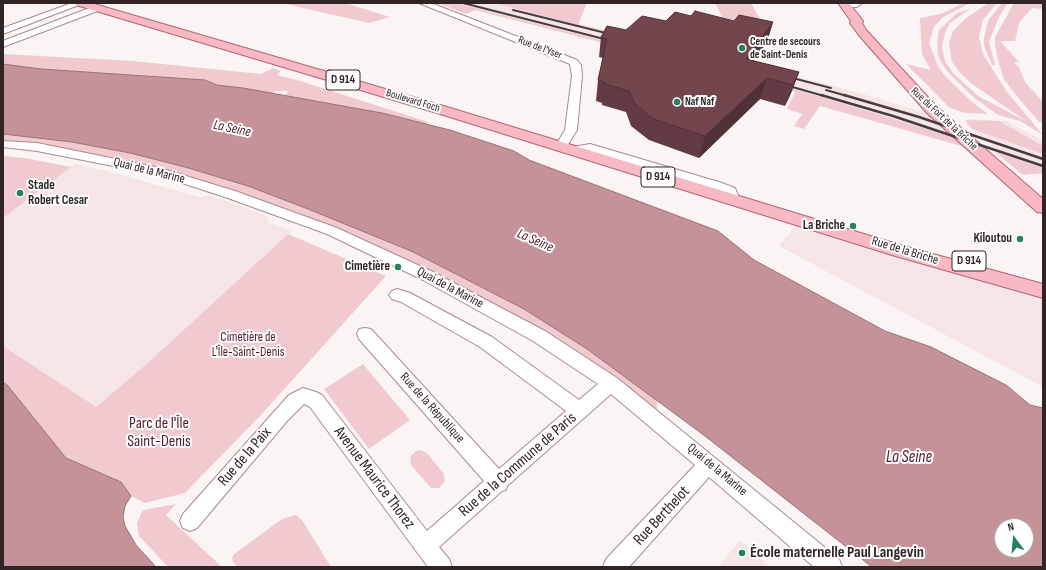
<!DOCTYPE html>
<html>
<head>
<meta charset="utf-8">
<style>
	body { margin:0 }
	#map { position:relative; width:1046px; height:570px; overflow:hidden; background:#fbf4f5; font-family:"Sofia Sans Condensed",sans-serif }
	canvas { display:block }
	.frame { position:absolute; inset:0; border:4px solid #302425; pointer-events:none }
	.north { position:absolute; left:994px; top:518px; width:40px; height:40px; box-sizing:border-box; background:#fff; border:1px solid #aca7a8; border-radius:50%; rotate:344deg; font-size:11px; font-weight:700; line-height:16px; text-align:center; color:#302425 }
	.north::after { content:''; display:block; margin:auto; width:14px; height:18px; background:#268258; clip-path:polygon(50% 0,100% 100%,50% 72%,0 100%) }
</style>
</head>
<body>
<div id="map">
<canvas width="1046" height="570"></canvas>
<div class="frame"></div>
<div class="north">N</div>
</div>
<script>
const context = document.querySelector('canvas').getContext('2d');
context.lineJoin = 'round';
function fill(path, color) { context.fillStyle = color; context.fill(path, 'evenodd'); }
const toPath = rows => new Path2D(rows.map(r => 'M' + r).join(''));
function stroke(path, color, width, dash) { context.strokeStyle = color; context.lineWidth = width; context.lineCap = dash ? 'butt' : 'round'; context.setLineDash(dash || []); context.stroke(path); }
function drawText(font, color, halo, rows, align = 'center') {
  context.font = font + ' "Sofia Sans Condensed",sans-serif'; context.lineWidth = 4; context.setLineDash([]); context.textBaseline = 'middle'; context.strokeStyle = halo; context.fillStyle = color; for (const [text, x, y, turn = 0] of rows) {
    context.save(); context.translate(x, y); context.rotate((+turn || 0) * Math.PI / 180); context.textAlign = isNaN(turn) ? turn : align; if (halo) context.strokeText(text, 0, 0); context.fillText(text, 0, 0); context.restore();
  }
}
fill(toPath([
	[454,3,494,3,839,87,926,113,956,140,796,91],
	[968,119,1007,121,1043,141,1043,172,1024,174,965,123,969,123],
	[74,164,107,171,199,197,210,195,267,216,268,222,291,231,151,360,96,407,3,349,3,218],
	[795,226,1043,297,1043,387,779,246],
	[740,540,769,566,770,567,718,567]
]), '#f6e5e7');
fill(toPath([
	[281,3,345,3,390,17,369,23],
	[438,3,455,3,801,91,953,137,965,147,820,106,804,129,794,126,802,114,787,109,795,92,475,10,466,14],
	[495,3,587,3,578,25],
	[715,3,751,3,763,24,725,23],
	[963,3,970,3,942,18,934,27,929,43,938,66,944,75,972,102,988,114,965,113,950,108,906,64,931,70,922,54,920,18,941,14],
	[988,3,997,3,983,20,979,37,983,54,1007,92,1043,135,1020,121,998,115,972,96,946,70,938,56,937,43,939,30,957,13,970,9,950,23,945,33,942,47,945,61,953,73,978,96,1026,121,972,84,961,74,952,62,949,43,953,31,965,19],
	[1002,3,1008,3,999,17,989,42,995,65,992,65,984,46,984,38,988,21],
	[1014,3,1043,3,1043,9,1032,8,1019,23,1015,41,1000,41,1019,62,1014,62,1019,67,1025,82,1043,102,1043,122,1039,122,1015,94,1004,79,999,64,995,45,995,37],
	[3,54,133,61,261,74,273,68,281,71,277,75,297,80,428,122,425,124,382,113,285,96,288,91,275,91,273,94,217,85,205,80,41,69,3,64],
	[965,120,999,121,1043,146,1043,154,972,129],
	[3,134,72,142,130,153,185,167,248,186,354,226,411,251,524,309,587,349,657,399,657,409,651,411,624,390,356,238,299,213,127,161,3,141],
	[995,152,1043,168,1043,173,1023,175],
	[3,156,25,158,71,167,3,218],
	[288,234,386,276,261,415,185,493,145,503,131,496,121,482,66,458,8,386,3,382,3,346,96,407,151,360],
	[363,364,410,420,369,449,324,389],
	[420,450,427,453,444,474,445,481,439,488,431,488,411,465,410,457,416,451],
	[176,504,166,515,222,567,168,567,139,536,137,523,143,510],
	[296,515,302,520,331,567,238,567,233,562,232,558,234,554,282,519]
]), '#f1cacf');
const water = toPath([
	[3,64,41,69,205,80,217,85,243,88,382,113,450,130,514,151,529,160,718,231,754,260,885,331,931,347,1006,385,1030,405,1043,408,1043,567,872,567,705,436,587,349,524,309,411,251,308,209,248,186,185,167,130,153,72,142,3,134,3,64],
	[1002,526,1026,526,1026,550,1002,550,1002,526],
	[3,382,8,386,66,458,121,482,131,496,125,506,123,517,125,526,136,545,156,567,3,567,3,382]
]);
fill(water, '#c59299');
stroke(water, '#987176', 1);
const minor = toPath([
	[72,3,84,3,3,34,3,28,72,3],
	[419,3,431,3,577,60,581,65,582,76,577,130,565,149,557,149,555,147,565,130,572,76,570,64,419,3],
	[841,3,860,3,861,4,857,7,844,7,841,6,841,3],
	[97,5,101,8,100,10,3,47,3,41,97,5],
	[3,141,37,143,160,168,235,191,337,228,433,272,545,331,617,378,839,559,842,567,814,567,709,477,629,567,603,567,606,559,695,465,611,394,507,486,506,490,502,491,439,547,449,559,452,567,428,567,310,407,304,404,287,421,197,528,190,531,183,528,180,521,183,514,289,395,303,388,316,392,322,395,427,531,484,481,359,339,357,334,359,329,365,328,371,329,499,469,566,411,480,347,401,302,392,299,389,295,392,291,397,289,410,293,492,337,579,400,598,384,533,341,423,280,327,234,225,197,154,174,37,151,3,147,3,141],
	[590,144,722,183,735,188,740,200,739,203,729,203,725,194,714,189,590,152,572,155,566,151,568,148,590,144]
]);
const major = toPath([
	[75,3,91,3,447,107,900,245,1043,284,1043,298,892,255,437,113,76,5,75,3],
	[838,3,849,3,863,21,862,23,866,30,937,107,1043,199,1043,213,1037,212,927,113,858,34,850,23,851,21,838,3]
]);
stroke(minor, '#a98a8e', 2);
stroke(major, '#af6672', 2);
fill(minor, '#fff');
fill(major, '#f8b8c4');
stroke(toPath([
	[463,3,612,41],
	[513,10,614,35],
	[785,76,831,88],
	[782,84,824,96],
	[826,90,847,96]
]), '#483d3e', 2);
stroke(toPath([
	[821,95,893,116,1043,166],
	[844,95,919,117,1043,159]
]), '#483d3e', 2.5);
fill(toPath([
	[691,16,734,21,773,22,767,42,754,61,799,72,791,93,785,106,760,99,699,158,649,140,631,126,626,112,602,105,602,103,596,101,598,80,603,58,599,57,601,37,626,30]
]), '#633c43');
fill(toPath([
	[773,22,767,42,740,80,746,59],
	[799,72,791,93,785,106,793,85],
	[767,78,760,99,699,158,705,136]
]), '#503137');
const building = toPath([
	[695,11,734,21,739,15,773,22,746,59,799,72,793,85,767,78,705,136,653,119,635,104,629,91,604,84,606,83,598,80,607,39,601,37,607,26,626,30,642,16,666,21,675,12,691,16,695,11]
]);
fill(building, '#73464e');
stroke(building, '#503137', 1);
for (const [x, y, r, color] of [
	[742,48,4,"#268258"],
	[677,102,4,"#268258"],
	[20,193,4,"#268258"],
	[853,226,4,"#268258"],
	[1020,239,4,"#268258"],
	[398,267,4,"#268258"],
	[742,553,4,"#268258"]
]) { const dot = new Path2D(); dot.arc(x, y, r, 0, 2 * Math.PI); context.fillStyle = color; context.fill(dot); stroke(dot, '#fff', 1.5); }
drawText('bold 11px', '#302425', '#fff', [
	["Centre de secours",750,42],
	["de Saint-Denis",750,55],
	["Naf Naf",685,102]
], 'left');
drawText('11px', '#302425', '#fff', [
	["Rue de l'Yser",540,48,21],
	["Boulevard Foch",413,101,17],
	["Rue du Fort de la Briche",944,119,43]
]);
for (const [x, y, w] of [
	[343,80,34],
	[658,177,34],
	[969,261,34]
]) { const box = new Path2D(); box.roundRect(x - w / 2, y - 10, w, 20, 3); context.fillStyle = '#fff'; context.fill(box); stroke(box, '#302425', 1); }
drawText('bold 12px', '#302425', null, [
	["D 914",343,80],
	["D 914",658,177],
	["D 914",969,261]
]);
drawText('13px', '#302425', '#fff', [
	["Quai de la Marine",149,171,14],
	["Rue de la Briche",905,251,17],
	["Quai de la Marine",450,288,28],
	["Rue de la République",432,408,48],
	["Quai de la Marine",717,470,40]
]);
drawText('bold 13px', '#302425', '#fff', [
	["Stade",28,186,"left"],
	["Robert Cesar",28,201,"left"],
	["La Briche",845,226],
	["Kiloutou",1012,239],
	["Cimetière",390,267]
], 'right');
drawText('13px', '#541525', '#fff', [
	["Cimetière de",248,338],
	["L'Île-Saint-Denis",248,353]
]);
drawText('italic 14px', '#571928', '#fff', [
	["La Seine",232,129,12],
	["La Seine",535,241,24]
]);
drawText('16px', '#541525', '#fff', [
	["Parc de l'Île",159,424],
	["Saint-Denis",159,442]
]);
drawText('16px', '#302425', '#fff', [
	["Rue de la Paix",245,457,-49],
	["Rue de la Commune de Paris",518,465,-41],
	["Avenue Maurice Thorez",374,478,53],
	["Rue Berthelot",662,516,-47]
]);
drawText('bold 16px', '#302425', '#fff', [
	["École maternelle Paul Langevin",750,553]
], 'left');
drawText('italic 17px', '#571928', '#fff', [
	["La Seine",909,458]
]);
</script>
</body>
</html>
